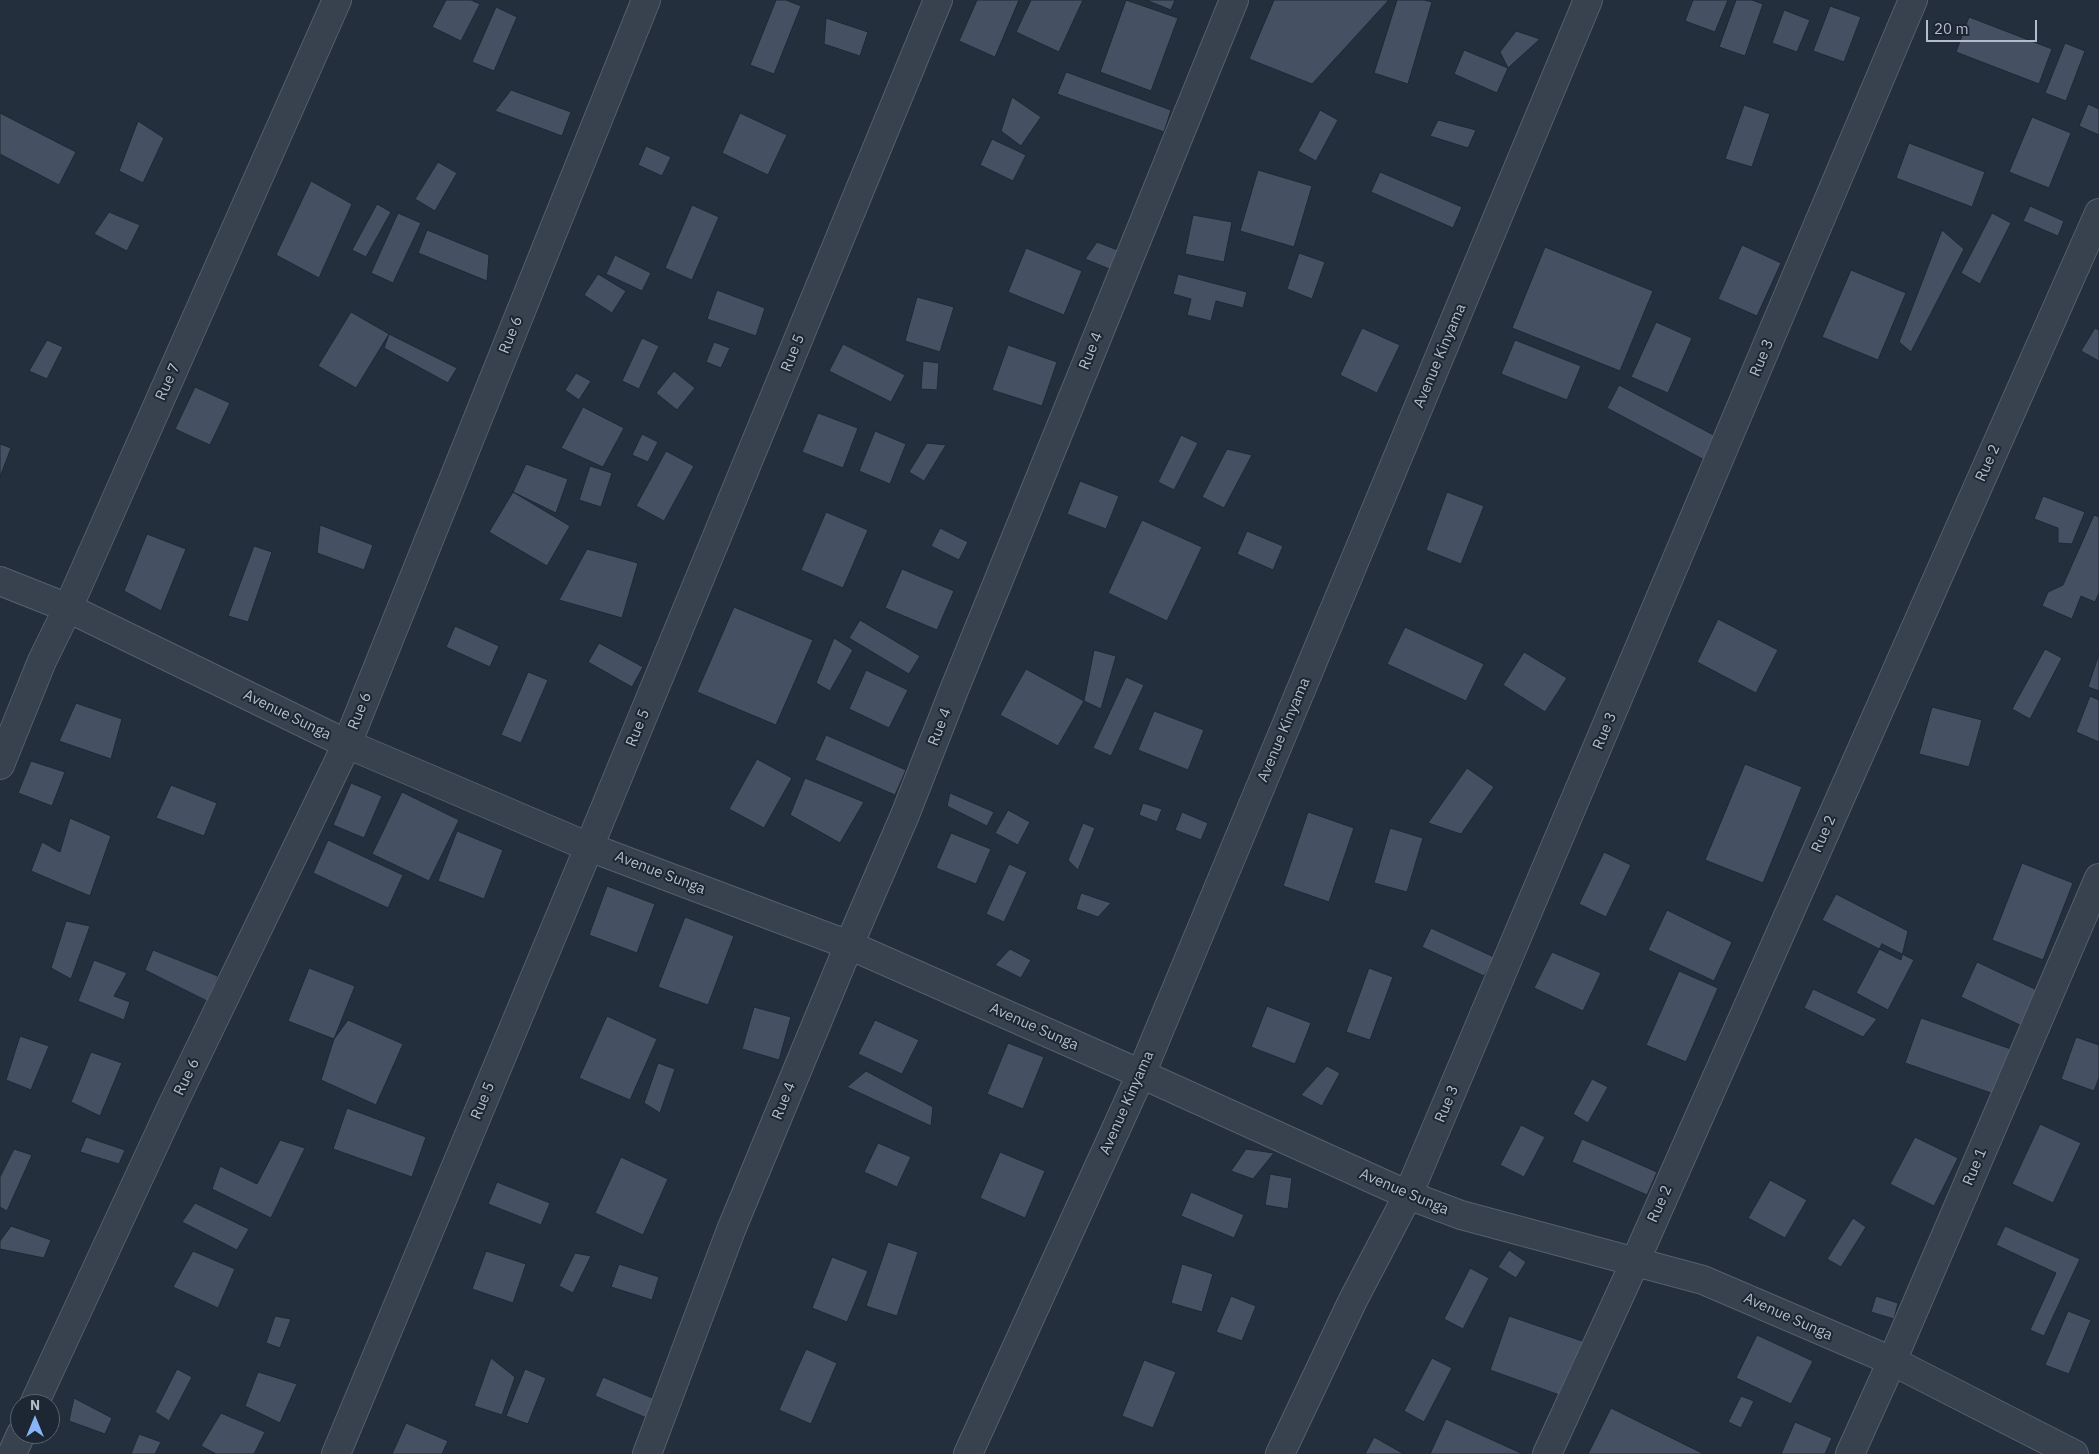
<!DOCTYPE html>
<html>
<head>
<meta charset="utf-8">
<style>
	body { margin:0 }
	#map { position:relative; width:2099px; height:1454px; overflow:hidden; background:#242f3e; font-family:"IBM Plex Sans",sans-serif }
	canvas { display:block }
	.north { position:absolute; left:10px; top:1394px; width:50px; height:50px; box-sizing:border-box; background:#1d2633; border:1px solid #59626f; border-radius:50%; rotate:0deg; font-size:14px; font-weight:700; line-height:20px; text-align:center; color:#b4bcc9 }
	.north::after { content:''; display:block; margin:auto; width:18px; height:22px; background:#8ab4f8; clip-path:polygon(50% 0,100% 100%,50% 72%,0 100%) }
	.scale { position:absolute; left:1926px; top:20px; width:111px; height:22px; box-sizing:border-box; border:2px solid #b4bcc9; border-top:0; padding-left:6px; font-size:15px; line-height:18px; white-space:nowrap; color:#b4bcc9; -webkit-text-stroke:4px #1d2633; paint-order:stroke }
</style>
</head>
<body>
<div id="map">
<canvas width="2099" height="1454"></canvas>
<div class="north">N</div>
<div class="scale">20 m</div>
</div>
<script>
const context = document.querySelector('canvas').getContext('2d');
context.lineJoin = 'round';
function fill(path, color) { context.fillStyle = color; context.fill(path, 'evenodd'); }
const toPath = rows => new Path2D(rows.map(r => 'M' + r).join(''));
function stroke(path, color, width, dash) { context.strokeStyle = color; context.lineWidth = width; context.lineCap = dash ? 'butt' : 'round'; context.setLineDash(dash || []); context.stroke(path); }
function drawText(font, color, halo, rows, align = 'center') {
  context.font = font + ' "IBM Plex Sans",sans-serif'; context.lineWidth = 4; context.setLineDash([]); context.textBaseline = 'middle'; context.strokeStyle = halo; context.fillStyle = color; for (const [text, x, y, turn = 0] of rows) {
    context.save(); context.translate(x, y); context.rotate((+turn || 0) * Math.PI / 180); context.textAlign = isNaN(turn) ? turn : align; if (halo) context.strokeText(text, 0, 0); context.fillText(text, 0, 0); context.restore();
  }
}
const building = toPath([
	[446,0,471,0,480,4,461,41,432,27,446,0],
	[776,0,786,0,801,6,774,74,750,65,776,0],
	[977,0,1019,0,995,57,959,41,977,0],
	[1031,0,1083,0,1059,52,1016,32,1031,0],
	[1126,0,1178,18,1151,91,1100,72,1126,0],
	[1146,0,1175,0,1171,10,1146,0],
	[1274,0,1387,0,1388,1,1312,84,1249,59,1274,0],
	[1397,0,1424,0,1432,2,1408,84,1374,73,1397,0],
	[1693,0,1728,0,1715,32,1685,21,1693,0],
	[1736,0,1752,0,1763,4,1745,56,1719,47,1736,0],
	[1830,6,1861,17,1844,62,1813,51,1830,6],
	[496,7,517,17,494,71,472,62,496,7],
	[1784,10,1810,20,1797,52,1772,43,1784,10],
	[1969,17,2052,49,2039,84,1956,52,1969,17],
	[826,18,868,32,860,56,824,44,826,18],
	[1516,31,1540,39,1508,68,1500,52,1516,31],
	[2065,43,2085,51,2066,101,2045,93,2065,43],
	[1464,50,1508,68,1497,93,1454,74,1464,50],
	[1066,72,1171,110,1164,132,1057,94,1066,72],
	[511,90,571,112,562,136,495,111,511,90],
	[1012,97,1041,117,1021,146,1001,131,1012,97],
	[2088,104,2099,109,2099,135,2079,126,2088,104],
	[1744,105,1770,114,1752,167,1725,159,1744,105],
	[1320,110,1338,120,1316,161,1298,151,1320,110],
	[0,113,76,152,59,185,0,154,0,113],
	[740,113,787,135,768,175,722,153,740,113],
	[2032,117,2071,133,2049,188,2009,172,2032,117],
	[1438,120,1476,130,1468,148,1430,136,1438,120],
	[138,121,164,138,143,183,119,171,138,121],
	[992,139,1026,155,1013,181,980,165,992,139],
	[1909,143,1985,172,1972,207,1896,178,1909,143],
	[646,146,671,157,662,176,638,165,646,146],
	[438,162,457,173,435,211,415,199,438,162],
	[1258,170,1312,186,1294,247,1240,231,1258,170],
	[1380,172,1462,207,1453,228,1371,192,1380,172],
	[311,181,352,204,319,278,276,255,311,181],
	[377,204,391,212,366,257,352,250,377,204],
	[692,205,719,217,692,280,665,268,692,205],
	[2030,206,2064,221,2058,236,2023,221,2030,206],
	[109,212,140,225,127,251,94,234,109,212],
	[398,213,421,223,393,283,371,273,398,213],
	[1992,213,2011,223,1980,284,1961,273,1992,213],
	[1193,215,1232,222,1224,262,1185,254,1193,215],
	[427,230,489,255,487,281,418,253,427,230],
	[1942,230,1964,249,1911,352,1899,342,1942,230],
	[1097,242,1120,251,1112,270,1085,259,1097,242],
	[1742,245,1781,263,1757,316,1718,299,1742,245],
	[1545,247,1653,291,1620,371,1512,328,1545,247],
	[1026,248,1082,271,1064,315,1008,292,1026,248],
	[1299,253,1325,262,1312,299,1287,289,1299,253],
	[615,255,651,273,642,291,606,274,615,255],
	[1851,270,1906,293,1878,360,1822,337,1851,270],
	[598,274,626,291,612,313,584,295,598,274],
	[1178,274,1247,292,1243,308,1216,301,1211,321,1187,315,1191,299,1173,294,1178,274],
	[717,290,765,308,756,336,707,319,717,290],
	[917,297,954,307,940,352,905,341,917,297],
	[351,312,389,334,356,388,318,366,351,312],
	[1656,322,1692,338,1668,393,1631,377,1656,322],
	[1362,328,1400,345,1377,393,1340,375,1362,328],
	[2095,328,2099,330,2099,361,2081,351,2095,328],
	[389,334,457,368,448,383,384,348,389,334],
	[642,338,659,346,639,389,622,381,642,338],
	[47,340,63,347,47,379,29,371,47,340],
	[1515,340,1581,366,1567,400,1501,374,1515,340],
	[714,342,730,348,721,368,706,362,714,342],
	[843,344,905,375,891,402,829,371,843,344],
	[1008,345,1057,362,1042,406,992,390,1008,345],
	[923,361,939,363,937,390,921,389,923,361],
	[674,371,695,388,677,410,656,393,674,371],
	[576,373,591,381,579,400,565,390,576,373],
	[1619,385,1723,440,1710,463,1607,408,1619,385],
	[195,387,230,403,210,445,175,429,195,387],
	[583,407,624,428,603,467,561,448,583,407],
	[818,413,858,428,843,468,802,452,818,413],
	[875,431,906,444,890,484,859,471,875,431],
	[642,434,658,442,648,462,632,455,642,434],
	[1181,435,1198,443,1174,490,1158,482,1181,435],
	[927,443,946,445,924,481,909,472,927,443],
	[0,444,11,448,0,477,0,444],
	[1227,449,1252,455,1224,508,1202,497,1227,449],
	[666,451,694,466,664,521,636,506,666,451],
	[526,464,568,479,556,513,513,492,526,464],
	[590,466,612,473,601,507,579,500,590,466],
	[1080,481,1119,496,1106,529,1067,514,1080,481],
	[513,492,570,526,547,566,489,532,513,492],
	[1447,492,1484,506,1461,564,1426,550,1447,492],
	[2043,496,2085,512,2072,544,2058,543,2058,528,2034,519,2043,496],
	[826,512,868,530,843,588,801,570,826,512],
	[2094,515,2099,517,2099,593,2095,602,2081,596,2072,619,2042,606,2048,592,2063,585,2094,515],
	[1142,520,1202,547,1167,621,1108,593,1142,520],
	[320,525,373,545,364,570,317,553,320,525],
	[940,528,968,542,959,560,931,546,940,528],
	[1247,531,1283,546,1273,570,1237,554,1247,531],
	[147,534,186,549,161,611,124,591,147,534],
	[254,546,272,552,248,622,228,616,254,546],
	[587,549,638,563,622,618,559,600,587,549],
	[902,569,954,591,937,630,885,608,902,569],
	[734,607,813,640,776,725,697,692,734,607],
	[1718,619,1778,650,1756,693,1697,662,1718,619],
	[860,620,920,656,909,674,849,638,860,620],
	[455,626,499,646,490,667,446,647,455,626],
	[1405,627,1484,664,1466,701,1387,664,1405,627],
	[834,638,853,650,830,691,816,683,834,638],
	[599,643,643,667,632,687,588,662,599,643],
	[2045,649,2062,658,2030,719,2012,709,2045,649],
	[1094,650,1116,656,1101,709,1084,701,1094,650],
	[1524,652,1567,678,1545,712,1503,685,1524,652],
	[2099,654,2099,691,2088,687,2099,654],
	[1026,669,1084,701,1058,746,1000,715,1026,669],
	[866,670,908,690,889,728,849,709,866,670],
	[528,672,548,680,521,743,501,735,528,672],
	[1126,677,1144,685,1111,756,1093,748,1126,677],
	[2090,696,2099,700,2099,742,2076,732,2090,696],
	[76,703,122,719,111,759,59,741,76,703],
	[1932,707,1982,720,1969,767,1919,754,1932,707],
	[1154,711,1204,730,1188,770,1138,750,1154,711],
	[826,735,906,770,895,795,815,760,826,735],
	[757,759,792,778,764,828,729,809,757,759],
	[31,761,65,772,52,806,18,793,31,761],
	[1745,764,1802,787,1763,883,1705,860,1745,764],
	[1467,768,1494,787,1461,834,1428,823,1467,768],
	[805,778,864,802,840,843,790,815,805,778],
	[351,783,382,796,364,838,333,825,351,783],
	[171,785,217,803,204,836,156,818,171,785],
	[402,792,459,820,429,881,372,854,402,792],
	[950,793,994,812,987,826,947,806,950,793],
	[1143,803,1162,809,1157,822,1139,815,1143,803],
	[1008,810,1030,822,1018,845,995,833,1008,810],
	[1182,812,1208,823,1201,840,1175,830,1182,812],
	[1308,812,1354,828,1329,902,1283,886,1308,812],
	[70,818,111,836,90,896,31,871,42,842,60,852,70,818],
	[1083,823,1095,828,1078,870,1068,860,1083,823],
	[1390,828,1423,838,1407,892,1374,883,1390,828],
	[457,831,503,850,484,899,438,881,457,831],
	[951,833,991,849,976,884,936,868,951,833],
	[328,840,403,875,388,908,313,873,328,840],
	[1604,852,1631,865,1606,917,1579,904,1604,852],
	[2022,863,2073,883,2043,960,1992,940,2022,863],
	[1009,864,1027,872,1004,922,986,914,1009,864],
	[607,886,655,904,637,953,589,935,607,886],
	[1081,893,1111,903,1098,917,1076,909,1081,893],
	[1836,894,1908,931,1901,960,1822,920,1836,894],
	[1667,910,1732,942,1714,981,1648,950,1667,910],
	[685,917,734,936,708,1005,658,987,685,917],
	[66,921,90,926,71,979,51,968,66,921],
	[1431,928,1494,957,1484,976,1422,947,1431,928],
	[1882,944,1914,960,1888,1010,1856,993,1882,944],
	[1010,949,1031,960,1021,978,995,965,1010,949],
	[153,950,218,976,209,1002,145,970,153,950],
	[1552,952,1601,973,1583,1011,1534,988,1552,952],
	[94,960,127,973,114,996,130,1002,124,1020,78,1001,94,960],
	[1977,962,2039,991,2022,1026,1961,997,1977,962],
	[309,968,355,986,334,1039,288,1021,309,968],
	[1369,968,1393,977,1370,1040,1346,1032,1369,968],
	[1679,971,1718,988,1686,1062,1646,1045,1679,971],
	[1813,989,1877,1019,1863,1037,1804,1008,1813,989],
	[1267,1006,1311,1023,1295,1064,1251,1047,1267,1006],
	[754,1007,791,1017,779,1060,742,1049,754,1007],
	[607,1016,657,1039,630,1100,579,1078,607,1016],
	[1921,1018,2011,1049,1994,1094,1905,1063,1921,1018],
	[348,1020,403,1044,376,1105,321,1080,334,1039,348,1020],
	[875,1020,919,1040,902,1074,858,1054,875,1020],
	[20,1036,49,1046,31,1090,6,1080,20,1036],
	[2076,1037,2099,1045,2099,1078,2094,1091,2061,1079,2076,1037],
	[1008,1043,1044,1057,1023,1109,987,1094,1008,1043],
	[91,1052,122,1063,100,1116,71,1102,91,1052],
	[658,1063,675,1069,660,1113,644,1103,658,1063],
	[1327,1066,1340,1073,1322,1106,1301,1095,1327,1066],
	[866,1071,933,1107,931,1126,847,1087,866,1071],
	[1592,1079,1608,1087,1588,1123,1573,1114,1592,1079],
	[347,1108,426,1137,412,1177,333,1149,347,1108],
	[2040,1124,2081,1143,2053,1203,2012,1184,2040,1124],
	[1521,1125,1545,1137,1524,1177,1500,1165,1521,1125],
	[86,1137,125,1150,119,1164,80,1152,86,1137],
	[1915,1137,1958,1158,1934,1206,1890,1184,1915,1137],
	[1582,1139,1657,1172,1647,1195,1572,1162,1582,1139],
	[280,1140,305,1148,271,1218,212,1189,220,1166,257,1184,280,1140],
	[878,1143,911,1157,897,1187,864,1172,878,1143],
	[14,1149,32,1155,7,1211,0,1207,0,1177,14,1149],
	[1246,1149,1274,1153,1253,1179,1231,1171,1246,1149],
	[1000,1152,1045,1171,1025,1218,980,1198,1000,1152],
	[621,1157,668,1179,643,1235,595,1213,621,1157],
	[1270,1174,1292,1178,1288,1209,1265,1205,1270,1174],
	[1770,1180,1807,1200,1785,1238,1748,1218,1770,1180],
	[497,1182,550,1203,541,1225,488,1204,497,1182],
	[1191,1192,1244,1215,1234,1238,1181,1216,1191,1192],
	[195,1203,249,1229,237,1250,182,1222,195,1203],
	[1853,1218,1866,1227,1841,1267,1827,1259,1853,1218],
	[11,1226,51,1240,44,1258,0,1249,0,1241,11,1226],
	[2005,1226,2080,1259,2044,1336,2030,1330,2056,1273,1996,1245,2005,1226],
	[888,1242,918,1252,897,1316,866,1306,888,1242],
	[1509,1250,1526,1262,1516,1278,1498,1267,1509,1250],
	[193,1251,235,1269,218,1308,173,1287,193,1251],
	[486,1251,526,1264,513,1303,472,1289,486,1251],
	[575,1253,591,1256,573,1293,559,1286,575,1253],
	[832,1257,868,1271,847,1322,812,1308,832,1257],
	[619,1264,659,1277,652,1300,611,1287,619,1264],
	[1182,1264,1213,1274,1202,1312,1171,1303,1182,1264],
	[1470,1268,1489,1278,1463,1329,1444,1319,1470,1268],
	[1231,1296,1256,1306,1242,1341,1216,1332,1231,1296],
	[1876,1296,1898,1303,1894,1319,1871,1312,1876,1296],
	[2068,1311,2091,1320,2069,1374,2045,1365,2068,1311],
	[275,1316,291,1319,280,1348,266,1343,275,1316],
	[1509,1316,1585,1342,1565,1397,1490,1370,1509,1316],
	[1757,1335,1813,1361,1791,1404,1736,1378,1757,1335],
	[806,1349,837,1363,811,1424,779,1410,806,1349],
	[491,1358,515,1377,502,1415,474,1406,491,1358],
	[1432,1358,1452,1368,1424,1422,1404,1411,1432,1358],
	[1144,1360,1176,1372,1153,1428,1122,1416,1144,1360],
	[177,1369,192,1377,169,1421,155,1412,177,1369],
	[525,1369,546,1378,528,1424,506,1416,525,1369],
	[258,1372,297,1384,280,1423,245,1406,258,1372],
	[603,1377,657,1400,656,1422,595,1396,603,1377],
	[1741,1396,1754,1401,1741,1428,1728,1422,1741,1396],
	[74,1398,112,1418,105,1434,69,1421,74,1398],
	[1611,1408,1704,1454,1588,1454,1611,1408],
	[221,1413,265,1432,254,1454,216,1454,201,1446,221,1413],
	[1446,1419,1523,1454,1430,1454,1446,1419],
	[1795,1422,1832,1438,1825,1454,1781,1454,1795,1422],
	[406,1423,448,1441,442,1454,392,1454,406,1423],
	[139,1434,161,1442,155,1454,131,1454,139,1434],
	[1374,1437,1404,1454,1365,1454,1374,1437]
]);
fill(building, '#455162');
stroke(building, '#1f2835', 1);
const minor = toPath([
	[0,581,68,608,347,744,589,847,849,945,1141,1074,1408,1195,1461,1215,1703,1280,1892,1361,2074,1454],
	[0,765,42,661,68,608,337,0],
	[34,1404,173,1104,347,744,646,0],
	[12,1454,21,1434],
	[336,1454,589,847,938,0],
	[647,1454,731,1230,849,945,905,815,954,690,1234,0],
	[968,1454,1141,1074,1588,0],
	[1280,1454,1353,1300,1408,1195,1913,0],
	[1547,1454,1635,1262,2099,213],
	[1850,1454,1892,1361,2099,878]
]);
stroke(minor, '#565f6c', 30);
stroke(minor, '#38414e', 28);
drawText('15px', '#b4bcc9', '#1d2633', [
	["Rue 6",511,335,-68],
	["Rue 4",1091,351,-68],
	["Rue 5",793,353,-68],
	["Avenue Kinyama",1440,356,-67],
	["Rue 3",1762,358,-67],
	["Rue 7",168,382,-66],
	["Rue 2",1988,463,-66],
	["Rue 6",360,711,-68],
	["Avenue Sunga",287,715,26],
	["Rue 4",940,727,-69],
	["Rue 5",638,728,-68],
	["Avenue Kinyama",1284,730,-67],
	["Rue 3",1605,731,-67],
	["Rue 2",1824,834,-66],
	["Avenue Sunga",660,873,21],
	["Avenue Sunga",1034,1027,24],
	["Rue 6",187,1077,-64],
	["Rue 5",483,1101,-67],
	["Rue 4",784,1101,-68],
	["Avenue Kinyama",1127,1103,-66],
	["Rue 3",1447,1104,-67],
	["Rue 1",1975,1167,-67],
	["Avenue Sunga",1404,1192,23],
	["Rue 2",1660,1204,-66],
	["Avenue Sunga",1788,1317,24]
]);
</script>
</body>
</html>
